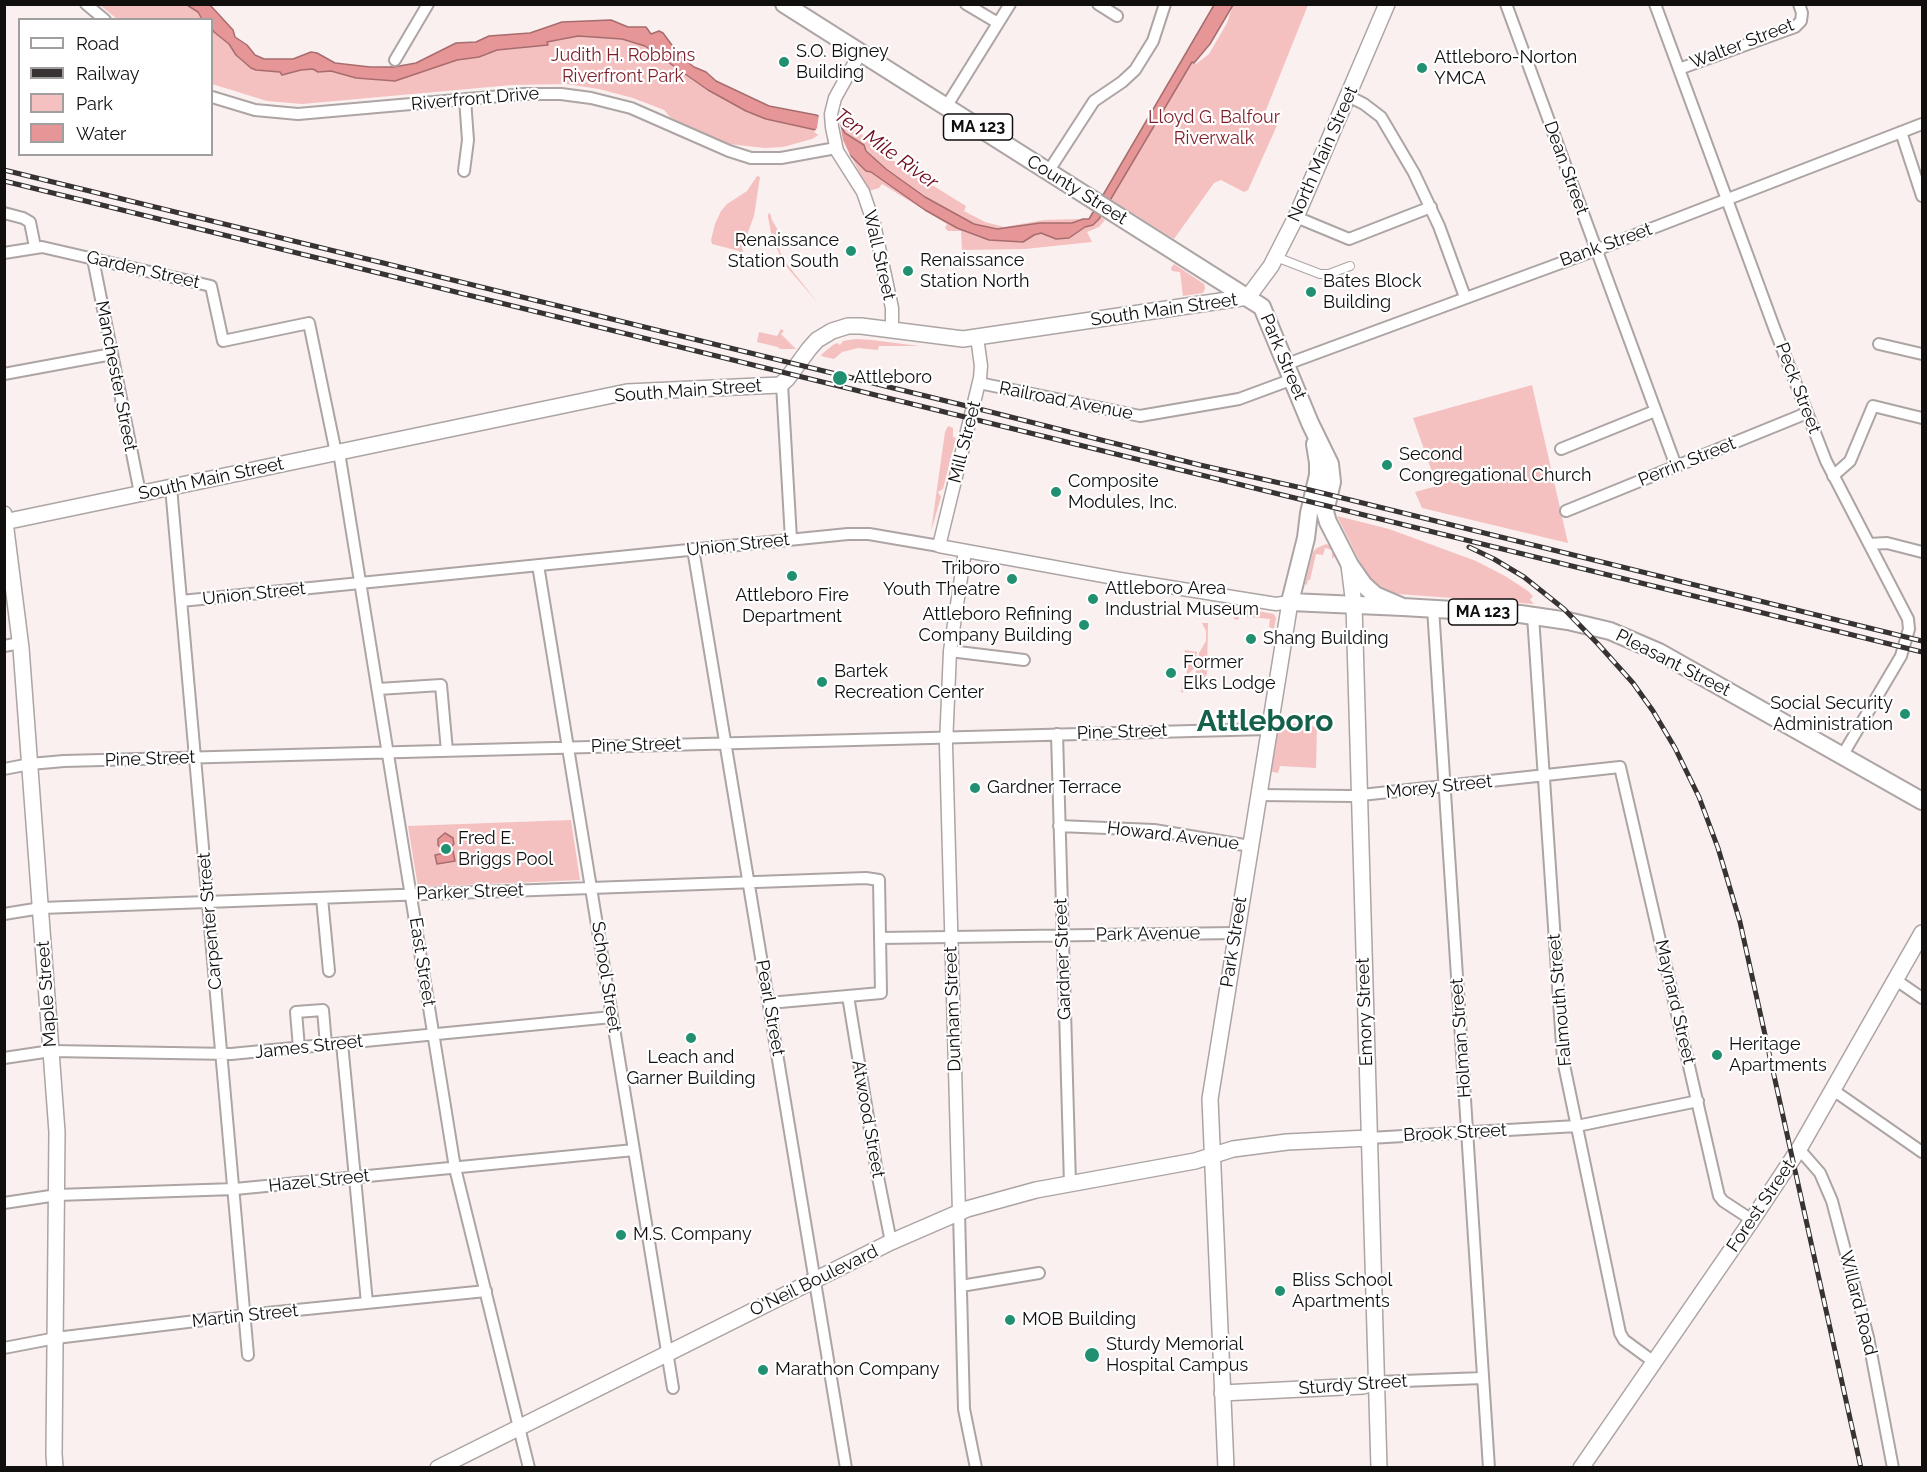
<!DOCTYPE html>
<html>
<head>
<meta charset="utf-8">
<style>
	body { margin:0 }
	#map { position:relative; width:1927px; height:1472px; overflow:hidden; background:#f9f0ef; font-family:Raleway,sans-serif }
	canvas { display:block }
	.frame { position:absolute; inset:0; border:6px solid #110e0e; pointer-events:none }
	.legend { position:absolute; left:18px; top:18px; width:195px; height:138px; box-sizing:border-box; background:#fff; border:2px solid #a09f9f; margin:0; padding:8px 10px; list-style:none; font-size:18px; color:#110e0e }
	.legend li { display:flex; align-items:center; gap:12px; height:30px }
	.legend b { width:30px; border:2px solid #a09f9f }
</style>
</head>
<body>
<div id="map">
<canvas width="1927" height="1472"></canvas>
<div class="frame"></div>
<ul class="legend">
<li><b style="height:8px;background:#fff"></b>Road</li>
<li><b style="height:8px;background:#373333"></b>Railway</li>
<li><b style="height:16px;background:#f5c0c0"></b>Park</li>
<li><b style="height:16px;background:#e79697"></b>Water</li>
</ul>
</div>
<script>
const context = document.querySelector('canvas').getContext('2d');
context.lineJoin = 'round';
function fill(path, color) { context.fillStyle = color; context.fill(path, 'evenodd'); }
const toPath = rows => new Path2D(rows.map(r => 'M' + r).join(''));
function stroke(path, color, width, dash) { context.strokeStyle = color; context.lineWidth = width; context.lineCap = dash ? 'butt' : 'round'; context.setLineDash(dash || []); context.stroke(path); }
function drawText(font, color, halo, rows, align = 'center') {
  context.font = font + ' Raleway,sans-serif'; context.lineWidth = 4.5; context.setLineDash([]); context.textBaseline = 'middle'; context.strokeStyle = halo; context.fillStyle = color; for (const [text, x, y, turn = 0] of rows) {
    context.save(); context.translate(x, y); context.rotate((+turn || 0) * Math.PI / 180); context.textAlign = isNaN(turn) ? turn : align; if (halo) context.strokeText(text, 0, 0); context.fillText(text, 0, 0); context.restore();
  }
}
fill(toPath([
	[100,5,187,5,198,12,202,19,117,19],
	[1233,5,1308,5,1264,115,1279,121,1248,190,1244,192,1221,180,1214,183,1174,239,1111,200,1192,62,1196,64,1209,54,1227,23],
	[212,29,229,44,236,55,256,70,280,72,282,75,301,70,313,69,318,72,331,71,356,78,390,81,413,75,456,60,479,57,497,50,547,45,547,42,578,36,617,38,645,46,705,88,746,111,766,119,810,128,820,134,812,139,783,147,765,148,729,144,679,122,670,117,664,110,633,98,599,89,566,84,512,85,302,104,267,101,212,84],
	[841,108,846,109,855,120,858,131,889,158,961,203,966,206,964,211,985,222,1004,227,1044,220,1080,219,1072,223,1040,223,1011,228,997,229,974,224,925,197,886,169,866,150,864,145,841,129,840,125],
	[852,158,861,164,866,171,871,172,925,210,957,228,985,238,1019,240,1041,233,1052,237,1093,225,1100,217,1105,220,1099,227,1087,232,1092,242,1025,249,962,250,961,231,948,231,945,228,947,224,882,184,879,188,869,191],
	[757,176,760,177,754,216,742,248,747,265,744,266,741,259,739,260,739,251,712,244,711,240,715,224,721,211,727,204,747,191],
	[770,213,772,220,779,232,778,246,783,259,818,303,785,265,780,255,772,238,768,217,768,214],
	[1174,264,1204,284,1205,288,1203,293,1183,296,1180,272,1172,271,1171,268],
	[781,329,784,331,781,334,796,349,780,349,778,347,757,342,759,332,777,336],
	[856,339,872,340,919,346,879,346,878,350,858,348,842,352,834,359,821,356,822,354,833,345,837,343,840,345,843,341],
	[1532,385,1568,543,1422,508,1415,492,1437,486,1413,418],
	[948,426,953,428,953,437,956,438,943,489,938,492,941,497,931,531,945,432],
	[1337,516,1389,529,1476,561,1505,576,1528,591,1533,596,1530,600,1534,604,1398,594,1381,590,1368,578],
	[1326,544,1334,547,1338,553,1335,557,1332,558,1332,550,1325,548,1323,555,1316,554,1310,580,1308,580,1307,585,1305,584,1313,552,1317,548],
	[1235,607,1274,614,1276,618,1274,629,1269,627,1270,619,1239,616,1238,620,1234,619],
	[1202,623,1208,623,1207,674,1203,679,1193,677,1198,667,1199,653,1206,641,1206,631],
	[1185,650,1197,652,1195,668,1188,674,1186,690,1181,693,1183,677,1186,677,1189,658,1184,657],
	[1291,723,1317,727,1316,768,1280,766,1278,773,1269,771,1277,730,1284,730],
	[571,820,580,880,418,887,408,826]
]), '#f5c0c0');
const water = toPath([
	[187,5,210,5,233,30,235,37,247,45,255,55,264,59,293,59,311,52,317,53,335,63,370,67,394,67,416,63,456,43,476,42,489,36,530,33,562,22,611,20,628,27,646,27,651,34,659,31,663,33,680,56,694,67,706,72,716,81,769,106,816,115,840,125,845,133,864,145,866,151,886,169,925,197,974,224,997,229,1040,223,1072,223,1083,219,1089,219,1214,5,1233,5,1210,44,1194,63,1192,62,1099,219,1093,225,1085,227,1069,238,1056,239,1041,233,1034,235,1023,242,989,240,957,228,925,210,871,172,866,171,848,153,816,130,766,119,746,111,708,90,645,46,622,39,578,36,547,42,548,45,497,50,479,57,457,60,395,81,356,78,331,71,318,72,313,69,301,70,282,75,280,72,256,70,251,68,236,55,229,44,214,32,212,29,212,20,202,19,198,12,187,5],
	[445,833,453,838,454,844,449,849,450,852,453,851,455,861,437,864,435,855,445,853,438,845,438,839,445,833]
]);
fill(water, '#e79697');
stroke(water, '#a76d6e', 1.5);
fill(toPath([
	[819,114,840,123,843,140,851,157,814,132,817,128]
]), '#f9f0ef');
const pedestrian = toPath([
	[1276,257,1320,274,1329,274,1350,266]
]);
const minor = toPath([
	[86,4,105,20],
	[966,4,998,23],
	[1098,4,1117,16],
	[1506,4,1676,466],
	[1655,4,1775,330,1826,461,1908,619,1909,629,1901,656,1842,756],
	[395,60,428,4],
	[1679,69,1795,27,1801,21,1802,13,1799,4],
	[1348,96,1364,104,1381,117,1414,173,1439,226,1465,297],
	[212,97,255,110,298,114,524,94,561,94,591,98,631,108,729,151,751,158,781,158,836,148],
	[946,107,1010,4],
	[1901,132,1922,196],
	[464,171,468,140,465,99],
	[1048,172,1094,101,1122,82,1135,70,1153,41,1165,4],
	[4,213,23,218,30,222,35,247],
	[1296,217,1349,239,1431,207],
	[4,253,42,247,211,286,223,341,309,323,336,453],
	[93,259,140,493],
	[1879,344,1922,354],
	[1287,364,1596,250,1922,124],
	[4,374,112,354],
	[979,383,1140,416,1239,399,1293,379],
	[782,384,791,539],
	[1561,449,1655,411],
	[339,452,455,1168,529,1468],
	[1833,476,1850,461,1873,406,1922,418],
	[171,487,248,1355],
	[1566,511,1807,413],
	[1869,544,1887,543,1922,552],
	[693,549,846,1468],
	[538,565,673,1388],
	[181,601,848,534,869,534,939,546],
	[1433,608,1489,1468],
	[1533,616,1563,1060,1620,1333,1624,1340,1654,1362],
	[4,646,20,643],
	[950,651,1024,660],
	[378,689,441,685,447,751],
	[1057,734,1070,1184],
	[4,769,30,764,64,761,1268,729],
	[1258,795,1352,796,1620,767,1719,1196,1723,1201,1752,1220],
	[1059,826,1154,830,1250,846],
	[322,898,329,971],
	[4,914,41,908,866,878,879,880,881,993,769,1003],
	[880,938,1236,933],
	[1896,980,1922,998],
	[848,996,877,1172,891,1242],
	[342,1043,367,1303],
	[299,1048,296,1012,323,1010,326,1045],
	[4,1058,51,1051,231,1054,612,1017],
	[1833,1090,1922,1152],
	[1369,1138,1577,1126,1698,1101],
	[1799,1149,1820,1173,1832,1201,1868,1337,1893,1468],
	[4,1203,57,1195,235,1189,634,1150],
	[959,1212,964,1409,976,1468],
	[961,1286,1039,1273],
	[4,1348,56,1338,237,1316,486,1291],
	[1376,1382,1483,1378]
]);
const tertiary = toPath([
	[860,53,835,98,831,114,832,127,837,151,863,192,874,224,892,308,892,330],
	[977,337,981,366,980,378,939,546,1120,579,1276,604,1290,602],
	[959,1212,946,745,950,651,965,551]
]);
const secondary = toPath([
	[4,514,21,648,57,1132,54,1454,55,1468],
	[4,522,627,392,780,385,787,379,809,349,817,340,832,331,848,326,861,326,963,339,1248,297,1271,266,1296,217,1387,4],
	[1349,565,1354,605,1379,1468],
	[1222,1393,1363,1386,1376,1382],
	[438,1468,891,1242,967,1209,1036,1190,1195,1161,1233,1149,1287,1142,1369,1138],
	[1226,1468,1210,1099,1290,602],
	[1581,1468,1752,1220,1799,1149,1922,933]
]);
const trunk = toPath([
	[784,4,1262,307,1310,423,1330,464,1332,482,1325,512,1328,522,1350,565,1364,585,1375,595,1403,607],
	[1315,444,1318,463,1318,475,1309,513,1306,538,1290,602,1403,607,1520,614,1568,621,1610,631,1659,652,1922,801]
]);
stroke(pedestrian, '#ada4a4', 10);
stroke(minor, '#ada4a4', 14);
stroke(tertiary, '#ada4a4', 15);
stroke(secondary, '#ada4a4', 18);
stroke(trunk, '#ada4a4', 20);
stroke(pedestrian, '#fff', 8);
stroke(minor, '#fff', 10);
stroke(tertiary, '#fff', 12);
stroke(secondary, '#fff', 15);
stroke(trunk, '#fff', 16);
const rail = toPath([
	[4,170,987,411,1200,465,1302,488,1922,641],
	[4,181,1922,652],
	[1469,547,1494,559,1524,577,1564,609,1598,644,1633,683,1653,711,1675,748,1699,797,1718,848,1740,922,1861,1468]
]);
stroke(rail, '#373333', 5);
stroke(rail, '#fff', 3, [9]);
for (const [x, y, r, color] of [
	[784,62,6,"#219071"],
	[1422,68,6,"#219071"],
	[851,251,6,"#219071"],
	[908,271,6,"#219071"],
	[1311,292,6,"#219071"],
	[840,378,8,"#219071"],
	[1387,465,6,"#219071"],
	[1056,492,6,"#219071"],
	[792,576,6,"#219071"],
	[1012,579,6,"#219071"],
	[1093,599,6,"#219071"],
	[1084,625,6,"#219071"],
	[1251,639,6,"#219071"],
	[1171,673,6,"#219071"],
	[822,682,6,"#219071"],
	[1905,714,6,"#219071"],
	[975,788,6,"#219071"],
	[446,849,6,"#219071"],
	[691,1038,6,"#219071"],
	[1717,1055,6,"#219071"],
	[621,1235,6,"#219071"],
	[1280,1291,6,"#219071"],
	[1010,1320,6,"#219071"],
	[1092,1355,8,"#219071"],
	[763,1370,6,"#219071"]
]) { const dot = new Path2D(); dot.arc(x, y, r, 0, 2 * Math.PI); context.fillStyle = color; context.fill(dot); stroke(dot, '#fff', 2); }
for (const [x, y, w] of [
	[978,127,69],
	[1483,612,69]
]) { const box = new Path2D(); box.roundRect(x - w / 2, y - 13, w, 26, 4.5); context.fillStyle = '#fff'; context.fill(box); stroke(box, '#110e0e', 1.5); }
drawText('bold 16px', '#110e0e', null, [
	["MA 123",978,127],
	["MA 123",1483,612]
]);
drawText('18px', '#110e0e', '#fff', [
	["Walter Street",1742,44,-21],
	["Riverfront Drive",475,99,-5],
	["North Main Street",1323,154,-66],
	["Dean Street",1566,168,70],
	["County Street",1077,190,32],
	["Bank Street",1606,245,-20],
	["Wall Street",879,255,77],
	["Garden Street",143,270,13],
	["South Main Street",1164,310,-8],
	["Park Street",1283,357,67],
	["Manchester Street",116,376,79],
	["Peck Street",1798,388,69],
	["South Main Street",688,391,-4],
	["Railroad Avenue",1066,401,11],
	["Mill Street",965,442,-76],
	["Perrin Street",1687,462,-22],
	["South Main Street",211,479,-12],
	["Union Street",738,545,-6],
	["Union Street",254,594,-6],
	["Pleasant Street",1673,663,27],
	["Pine Street",1122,732,-2],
	["Pine Street",636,745,-2],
	["Pine Street",150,759,-2],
	["Morey Street",1439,787,-6],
	["Howard Avenue",1173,836,7],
	["Parker Street",470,892,-2],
	["Carpenter Street",210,921,-95],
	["Park Avenue",1148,934,-1],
	["Park Street",1234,942,-81],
	["Gardner Street",1063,959,-92],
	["East Street",422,962,81],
	["School Street",606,977,81],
	["Maple Street",47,994,-94],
	["Falmouth Street",1560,1000,-95],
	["Maynard Street",1675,1002,77],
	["Pearl Street",770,1008,80],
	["Dunham Street",953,1009,-92],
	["Emory Street",1365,1012,-92],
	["Holman Street",1461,1038,-94],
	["James Street",309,1047,-6],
	["Atwood Street",868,1119,80],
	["Brook Street",1455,1133,-3],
	["Hazel Street",319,1181,-6],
	["Forest Street",1761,1206,-56],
	["O'Neil Boulevard",814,1281,-26],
	["Willard Road",1858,1303,76],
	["Martin Street",245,1316,-6],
	["Sturdy Street",1353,1385,-4]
]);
drawText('18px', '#110e0e', '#fff', [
	["S.O. Bigney",796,52],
	["Building",796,73],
	["Attleboro-Norton",1434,58],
	["YMCA",1434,79],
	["Renaissance",839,241,"right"],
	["Station South",839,262,"right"],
	["Renaissance",920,261],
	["Station North",920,282],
	["Bates Block",1323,282],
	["Building",1323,303],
	["Attleboro",854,378],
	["Second",1399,455],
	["Congregational Church",1399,476],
	["Composite",1068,482],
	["Modules, Inc.",1068,503],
	["Triboro",1000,569,"right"],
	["Youth Theatre",1000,590,"right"],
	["Attleboro Area",1105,589],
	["Industrial Museum",1105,610],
	["Attleboro Fire",792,596,"center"],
	["Department",792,617,"center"],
	["Attleboro Refining",1072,615,"right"],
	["Company Building",1072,636,"right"],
	["Shang Building",1263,639],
	["Former",1183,663],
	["Elks Lodge",1183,684],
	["Bartek",834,672],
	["Recreation Center",834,693],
	["Social Security",1893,704,"right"],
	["Administration",1893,725,"right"],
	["Gardner Terrace",987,788],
	["Fred E.",458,839],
	["Briggs Pool",458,860],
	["Heritage",1729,1045],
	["Apartments",1729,1066],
	["Leach and",691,1058,"center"],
	["Garner Building",691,1079,"center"],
	["M.S. Company",633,1235],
	["Bliss School",1292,1281],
	["Apartments",1292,1302],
	["MOB Building",1022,1320],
	["Sturdy Memorial",1106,1345],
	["Hospital Campus",1106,1366],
	["Marathon Company",775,1370]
], 'left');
drawText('18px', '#7d1e29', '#fff', [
	["Judith H. Robbins",623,56],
	["Riverfront Park",623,77],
	["Lloyd G. Balfour",1214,118],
	["Riverwalk",1214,139]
]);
drawText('italic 20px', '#6e0c1e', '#fff', [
	["Ten Mile River",886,149,36]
]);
drawText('bold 30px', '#14604a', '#fff', [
	["Attleboro",1265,722]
]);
</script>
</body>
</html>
